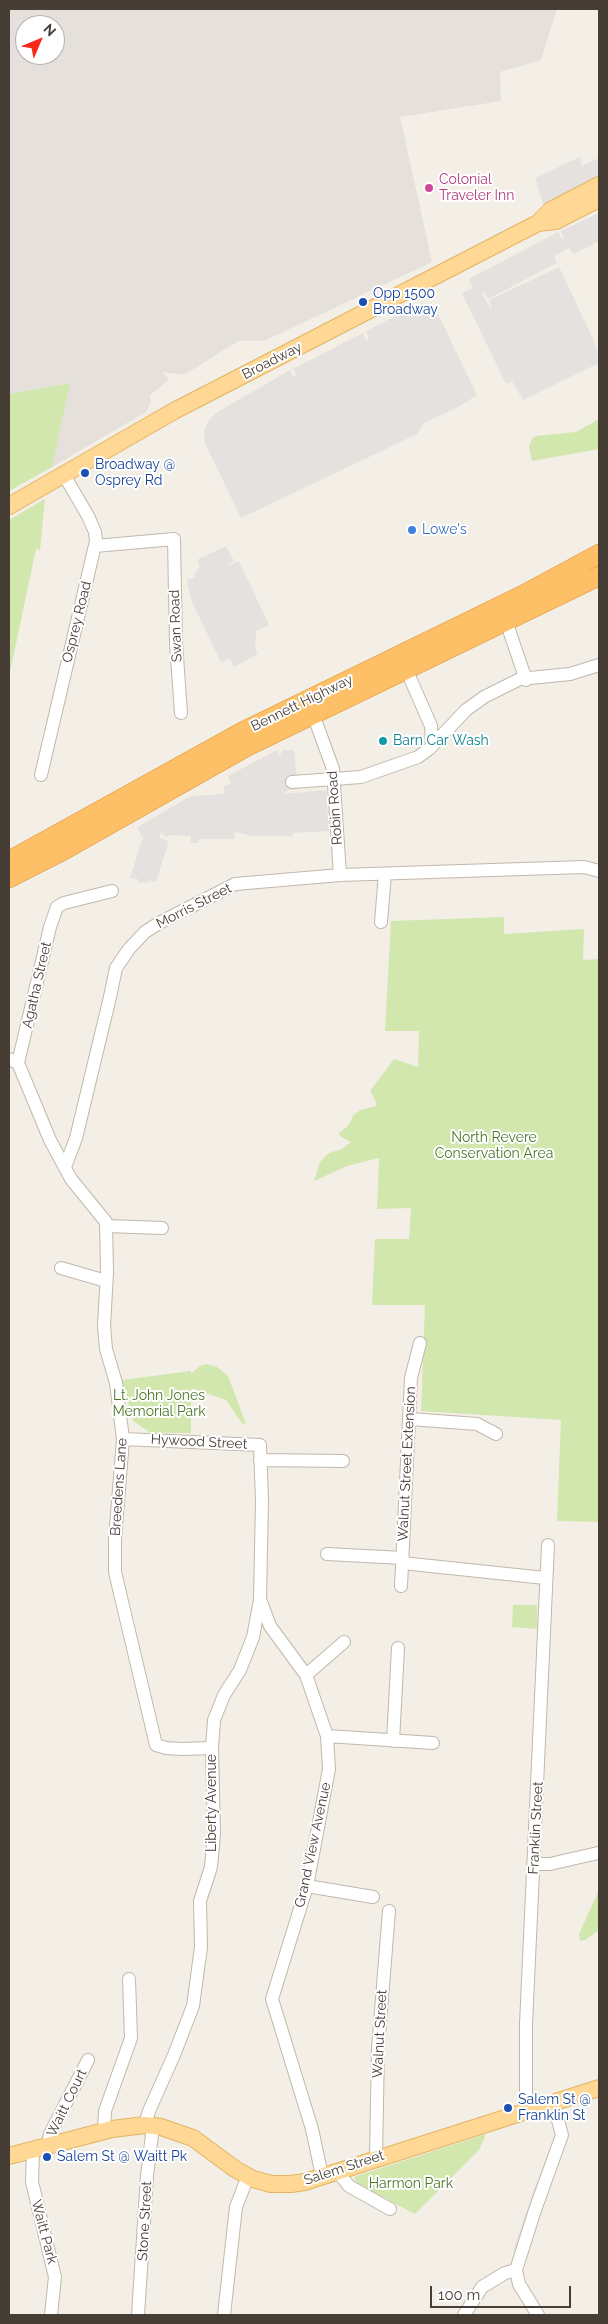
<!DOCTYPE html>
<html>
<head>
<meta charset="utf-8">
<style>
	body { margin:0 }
	#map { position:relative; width:608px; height:2324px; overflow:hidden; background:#f3eee6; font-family:Raleway,sans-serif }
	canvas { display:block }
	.frame { position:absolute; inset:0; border:10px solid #463e35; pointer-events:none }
	.north { position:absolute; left:15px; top:15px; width:50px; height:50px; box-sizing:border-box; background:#fff; border:1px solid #b5b2ae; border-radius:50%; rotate:45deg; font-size:14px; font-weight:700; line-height:20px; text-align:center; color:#463e35 }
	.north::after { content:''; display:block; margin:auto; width:18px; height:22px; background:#fa2816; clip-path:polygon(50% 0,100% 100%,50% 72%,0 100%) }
	.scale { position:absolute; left:430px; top:2286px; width:141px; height:22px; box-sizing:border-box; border:2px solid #463e35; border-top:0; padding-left:6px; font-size:15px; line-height:18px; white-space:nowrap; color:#463e35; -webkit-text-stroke:4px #fff; paint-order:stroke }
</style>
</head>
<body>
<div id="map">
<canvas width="608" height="2324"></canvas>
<div class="frame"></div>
<div class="north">N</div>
<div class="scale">100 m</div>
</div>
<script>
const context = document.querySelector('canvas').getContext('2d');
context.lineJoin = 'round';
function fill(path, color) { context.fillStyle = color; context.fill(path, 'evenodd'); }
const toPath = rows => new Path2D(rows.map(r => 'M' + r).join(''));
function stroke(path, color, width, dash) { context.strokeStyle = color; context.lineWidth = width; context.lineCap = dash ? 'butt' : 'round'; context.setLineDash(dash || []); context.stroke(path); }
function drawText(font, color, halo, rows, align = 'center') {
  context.font = font + ' Raleway,sans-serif'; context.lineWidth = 4; context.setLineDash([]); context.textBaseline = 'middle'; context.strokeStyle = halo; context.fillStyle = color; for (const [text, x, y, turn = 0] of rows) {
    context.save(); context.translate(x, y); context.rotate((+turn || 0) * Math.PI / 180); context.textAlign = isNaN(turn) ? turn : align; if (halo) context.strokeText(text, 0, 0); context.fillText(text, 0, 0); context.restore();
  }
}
fill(toPath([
	[9,9,557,9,541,60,500,72,501,101,400,117,432,262,264,341,238,341,184,375,163,372,169,380,150,395,151,402,146,412,52,467,69,383,9,394],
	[25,25,55,25,55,55,25,55]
]), '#e5e0db');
fill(toPath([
	[70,383,52,467,9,491,9,394],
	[599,419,599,449,532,461,529,447,532,439,536,436,576,432],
	[45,499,40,550,36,549,9,677,9,520],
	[504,917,504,934,584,929,583,960,599,959,599,1522,557,1521,561,1420,421,1411,425,1305,372,1305,375,1239,409,1239,411,1208,377,1209,379,1158,347,1166,314,1181,320,1162,329,1153,342,1149,351,1142,340,1136,339,1133,348,1126,354,1114,361,1110,376,1106,376,1102,370,1091,394,1059,418,1067,419,1031,385,1031,391,921],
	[206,1364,217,1367,228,1376,246,1424,242,1423,239,1419,226,1400,193,1389,191,1389,191,1433,151,1433,133,1421,122,1380,191,1371,191,1374,200,1366],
	[513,1605,537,1605,537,1629,512,1627],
	[599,1890,599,1930,585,1940,580,1941,579,1934],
	[486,2134,479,2150,415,2214,356,2183,354,2177]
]), '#d2e7ae');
fill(toPath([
	[580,157,582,166,599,158,599,177,544,206,535,178],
	[599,213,599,241,574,254,569,248,554,256,557,263,488,299,485,292,482,293,490,308,492,307,489,300,559,267,595,343,599,363,523,400,512,381,506,384,462,293,473,288,469,279,558,232,562,239,564,238,561,231],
	[421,303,426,312,435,308,477,395,460,406,424,423,417,434,241,518,205,443,204,431,208,421,216,413,290,370,293,377,296,375,293,369,363,333,366,341,369,339,366,331],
	[226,546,234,561,225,567,239,561,269,625,256,631,255,648,258,654,234,667,230,658,221,662,191,600,187,579,195,578,195,573,200,567,197,560],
	[277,750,280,756,282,750,294,750,298,789,288,790,284,794,326,790,329,831,293,833,293,836,252,836,235,832,235,839,199,839,199,843,191,843,191,836,170,835,166,837,161,832,159,837,169,841,156,882,149,880,148,883,138,882,138,879,130,878,142,840,149,841,143,839,137,827,191,796,224,794,224,786,231,784,228,776],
	[554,2138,517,2252,513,2251,536,2184]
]), '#e4e1de');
const minor = toPath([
	[95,546,174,539,176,643,181,713],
	[506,621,526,680],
	[406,669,431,726,432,746],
	[313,714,333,769,340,875],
	[41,775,96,541,95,532,88,516,64,475],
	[292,782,361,777,418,757,429,749,466,710,484,697,520,679,570,674,599,665],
	[381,922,385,874],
	[9,1059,18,1063,50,1140,71,1179,106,1222,107,1273,104,1326,106,1349,116,1383,123,1439,115,1539,115,1572,156,1745,166,1748,182,1749,212,1748],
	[18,1063,50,927,57,907,64,903,112,891],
	[65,1167,76,1138,110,997,116,968,129,949,145,932,159,923,235,884,340,875,584,867,599,871],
	[107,1226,162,1228],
	[61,1268,106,1281],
	[410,1419,477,1424,496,1434],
	[123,1439,260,1445,262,1501,260,1599,270,1626,306,1675,327,1736,329,1769,307,1886,272,1999,312,2129,322,2176],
	[260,1460,343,1461],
	[327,1554,403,1558],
	[402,1563,545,1578],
	[401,1586,411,1378,420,1343],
	[306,1675,344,1642],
	[327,1736,433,1743],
	[393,1741,398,1648],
	[534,1864,550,1864,598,1853],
	[307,1886,373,1897],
	[528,2111,526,2099,526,2024,548,1545],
	[145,2125,149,2111,174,2055,193,2006,201,1947,200,1901,211,1867,214,1834,212,1748,214,1720,224,1695,240,1670,253,1637,260,1600],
	[104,2131,105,2111,131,2038,129,1979],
	[48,2146,50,2134,88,2060],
	[33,2150,32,2182,55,2277,51,2315],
	[376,2158,378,2048,389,1911],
	[337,2171,349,2186,390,2209],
	[138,2315,147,2176,153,2126],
	[224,2315,236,2207,248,2176],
	[464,2315,482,2287,505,2273,516,2270],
	[538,2315,519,2284,516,2270,535,2210,562,2135,553,2102]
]);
const major = toPath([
	[538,223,556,221,599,199],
	[9,506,174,411,538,223,551,210,599,185],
	[9,2156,112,2129,145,2125,161,2127,193,2138,235,2169,253,2179,271,2184,291,2184,305,2182,599,2088]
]);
const highway = toPath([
	[9,861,242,732,523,595,599,554],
	[9,878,64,850,246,747,599,576]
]);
stroke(minor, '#c1b8ab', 14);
stroke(major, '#e3b463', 18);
stroke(highway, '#dd9336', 20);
stroke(minor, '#fff', 12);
stroke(major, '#fed894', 16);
stroke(highway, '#fec066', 19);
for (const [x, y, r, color] of [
	[429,188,5,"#d1479c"],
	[363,302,5,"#1a4fb4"],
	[85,473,5,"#1a4fb4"],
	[412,530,5,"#3f7fe0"],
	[383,741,5,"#0f9aa8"],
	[508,2108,5,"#1a4fb4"],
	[47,2157,5,"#1a4fb4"]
]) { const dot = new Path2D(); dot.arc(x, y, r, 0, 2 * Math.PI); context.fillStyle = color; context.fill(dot); stroke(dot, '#fff', 2); }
drawText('14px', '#b23c85', '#fff', [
	["Colonial",439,180],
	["Traveler Inn",439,196]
], 'left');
drawText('14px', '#164399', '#fff', [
	["Opp 1500",373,294],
	["Broadway",373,310],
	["Broadway @",95,465],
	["Osprey Rd",95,481],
	["Salem St @",518,2100],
	["Franklin St",518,2116],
	["Salem St @ Waitt Pk",57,2157]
], 'left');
drawText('14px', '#463e35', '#fff', [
	["Broadway",272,361,-27],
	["Osprey Road",77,622,-76],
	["Swan Road",176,626,-92],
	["Bennett Highway",302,703,-26],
	["Robin Road",335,808,-94],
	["Morris Street",194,906,-27],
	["Agatha Street",37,985,-77],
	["Hywood Street",199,1442,3],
	["Walnut Street Extension",407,1464,-87],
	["Breedens Lane",119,1487,-86],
	["Liberty Avenue",212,1803,-90],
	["Franklin Street",536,1828,-87],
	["Grand View Avenue",313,1845,-78],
	["Walnut Street",380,2034,-87],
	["Waitt Court",67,2103,-64],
	["Salem Street",344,2168,-18],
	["Stone Street",145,2221,-87],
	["Waitt Park",44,2232,75]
]);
drawText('14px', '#366cbe', '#fff', [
	["Lowe's",422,530]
], 'left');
drawText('14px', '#0d838f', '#fff', [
	["Barn Car Wash",393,741]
], 'left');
drawText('14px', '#4c7728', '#fff', [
	["North Revere",494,1138],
	["Conservation Area",494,1154],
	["Lt. John Jones",159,1396],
	["Memorial Park",159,1412],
	["Harmon Park",411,2184]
]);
</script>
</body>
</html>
